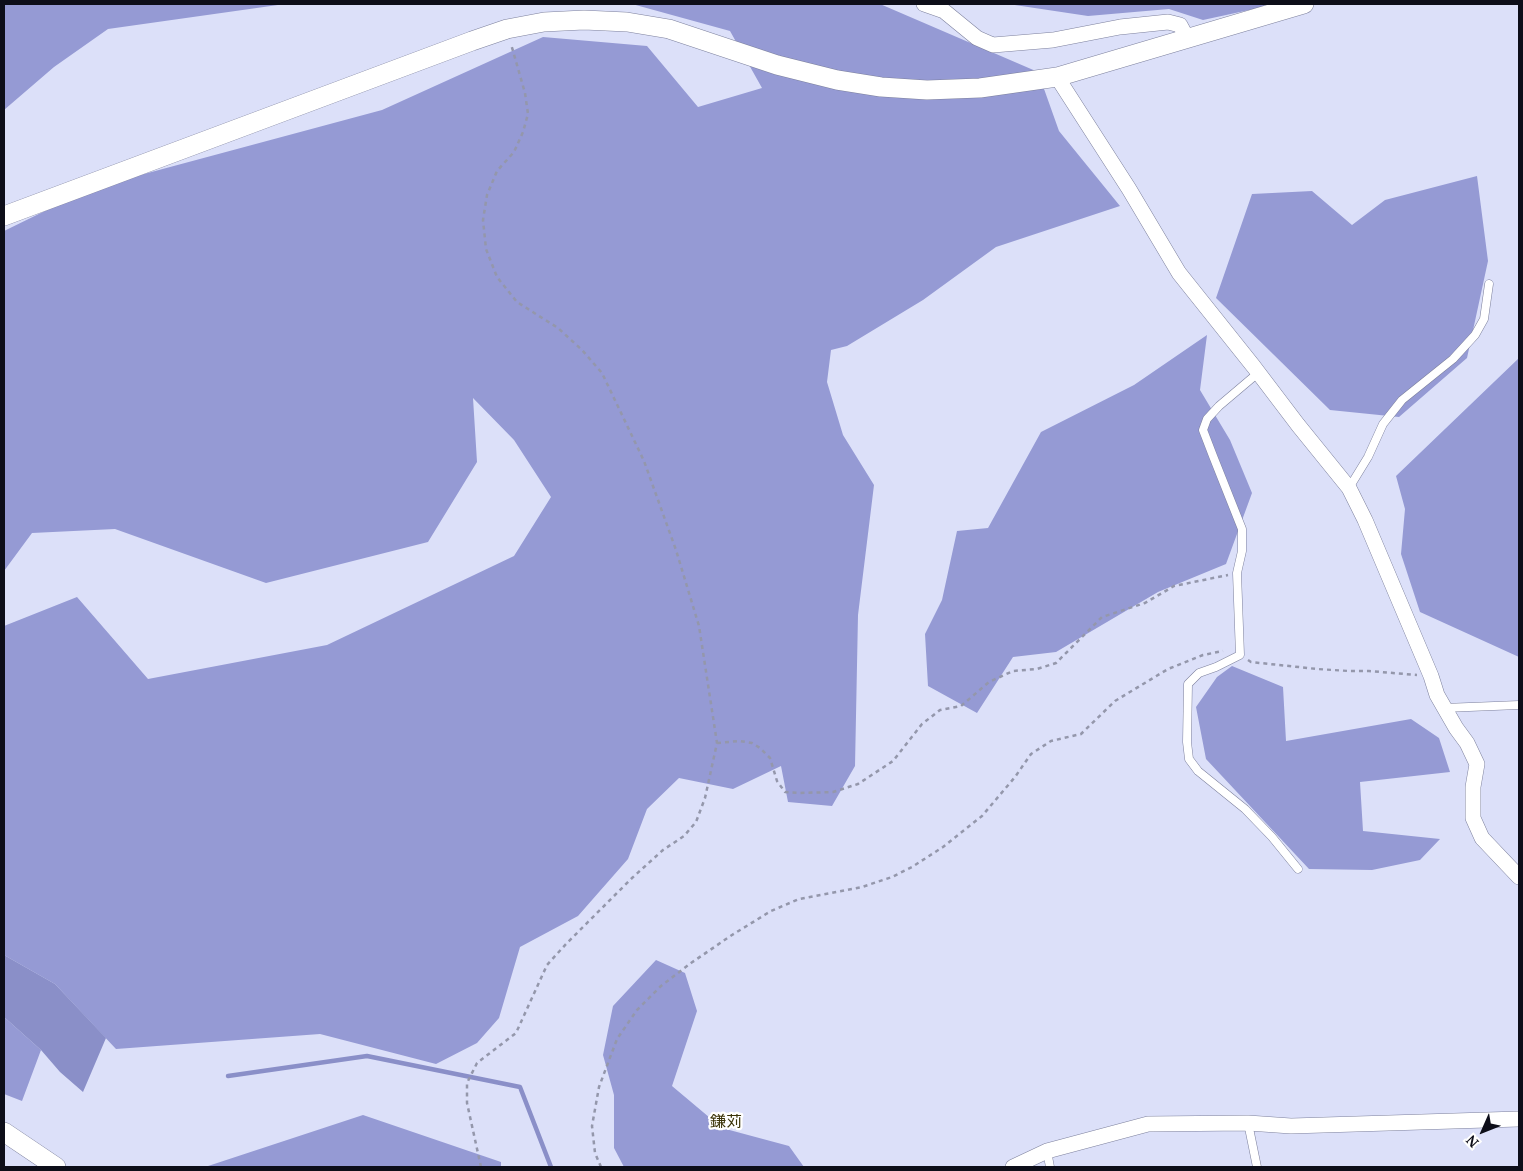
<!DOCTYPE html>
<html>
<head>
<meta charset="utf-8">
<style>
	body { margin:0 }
	#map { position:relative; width:1523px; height:1171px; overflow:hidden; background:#dce0f9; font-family:"PT Serif",serif }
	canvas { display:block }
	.frame { position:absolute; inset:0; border:5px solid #0d0e19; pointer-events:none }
	.north { position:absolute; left:1458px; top:1106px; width:50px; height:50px; -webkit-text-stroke:4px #fff; paint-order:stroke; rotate:226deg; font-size:14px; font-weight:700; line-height:20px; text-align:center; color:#0d0e19 }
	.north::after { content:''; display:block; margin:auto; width:18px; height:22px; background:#0d0e19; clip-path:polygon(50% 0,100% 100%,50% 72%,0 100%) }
</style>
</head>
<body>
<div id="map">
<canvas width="1523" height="1171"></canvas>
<div class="frame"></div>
<div class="north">N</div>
</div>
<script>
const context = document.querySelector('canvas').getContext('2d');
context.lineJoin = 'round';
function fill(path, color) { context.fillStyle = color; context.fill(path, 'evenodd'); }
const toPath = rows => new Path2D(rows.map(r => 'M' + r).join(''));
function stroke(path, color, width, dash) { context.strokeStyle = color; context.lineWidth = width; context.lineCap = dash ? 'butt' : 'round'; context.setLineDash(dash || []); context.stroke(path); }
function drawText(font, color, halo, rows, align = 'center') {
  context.font = font + ' "PT Serif","Noto Sans JP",serif'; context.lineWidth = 4.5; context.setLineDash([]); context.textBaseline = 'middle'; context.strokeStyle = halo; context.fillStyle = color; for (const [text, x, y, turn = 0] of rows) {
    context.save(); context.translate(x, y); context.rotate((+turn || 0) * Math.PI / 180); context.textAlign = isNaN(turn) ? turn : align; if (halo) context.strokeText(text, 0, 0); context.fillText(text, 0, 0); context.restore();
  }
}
fill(toPath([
	[4,4,285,4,108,29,54,67,4,110],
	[632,4,880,4,1038,72,1059,131,1120,206,996,247,923,300,847,346,831,350,827,382,843,435,874,485,858,615,855,766,832,806,788,802,781,766,733,789,679,778,647,809,628,859,578,916,520,947,499,1018,477,1043,436,1064,320,1034,116,1049,55,984,4,955,4,626,77,597,148,679,327,645,514,556,551,497,514,440,473,398,477,462,428,542,266,583,115,529,32,533,4,571,4,231,92,188,382,110,543,37,647,46,698,107,762,88,730,31],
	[1008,4,1266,4,1263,7,1203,20,1169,9,1088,16],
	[1477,176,1488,261,1467,358,1399,417,1330,410,1216,298,1252,194,1312,191,1352,225,1385,200],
	[1207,335,1200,390,1230,440,1252,493,1226,564,1158,592,1056,652,1013,657,977,713,928,686,925,634,942,600,957,531,988,528,1041,432,1134,385],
	[1519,358,1519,657,1420,612,1401,554,1405,509,1396,476],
	[1232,666,1283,687,1286,741,1411,719,1439,738,1450,772,1360,782,1363,831,1440,839,1420,860,1372,870,1309,869,1206,759,1196,707,1217,677],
	[656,960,685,973,697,1011,672,1086,722,1128,789,1146,804,1167,624,1167,614,1148,614,1095,603,1055,613,1006],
	[4,1017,41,1050,22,1101,4,1094],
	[363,1115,501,1162,501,1167,205,1167]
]), '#959ad4');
fill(toPath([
	[4,955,55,984,106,1038,83,1092,60,1072,41,1050,4,1017]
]), '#8a8fc8');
stroke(toPath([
	[228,1076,367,1056,520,1087,551,1167]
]), '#8a8fc8', 4.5);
const service = toPath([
	[1258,373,1219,406,1207,419,1203,430,1213,456,1242,529,1242,551,1237,573,1240,655,1216,667,1199,673,1188,684,1187,742,1189,759,1198,771,1245,809,1272,837,1298,869],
	[1349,488,1368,457,1383,424,1402,400,1453,359,1475,335,1484,319,1489,284],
	[1444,708,1519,705],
	[1248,1123,1257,1167],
	[1047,1151,1050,1167]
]);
const minor = toPath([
	[924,4,944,11,977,38,993,45,1053,40,1120,27,1168,22,1180,25,1187,38],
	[1057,77,1129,189,1179,273,1254,367,1298,425,1349,488,1365,520,1431,676,1437,695,1456,728,1467,743,1477,764,1473,787,1473,818,1482,838,1519,877],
	[1013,1167,1047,1151,1148,1124,1248,1123,1291,1126,1519,1119]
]);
const tertiary = toPath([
	[4,216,472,41,507,29,544,22,584,20,627,22,669,29,777,65,837,80,881,87,927,90,980,88,1057,77,1304,4],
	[4,1132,56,1167]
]);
stroke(service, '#7d809d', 9);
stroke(minor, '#7d809d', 16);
stroke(tertiary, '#7d809d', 20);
stroke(toPath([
	[1248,660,1251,662,1317,669,1349,671,1369,671,1417,675],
	[717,743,740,741,752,743,760,748,770,758,777,781,785,792,800,793,833,792,858,784,893,761,922,724,940,710,961,706,989,682,1013,671,1037,669,1056,663,1102,617,1145,603,1174,586,1228,575],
	[481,1167,467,1103,467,1083,477,1063,516,1033,547,965,566,944,632,878,663,850,684,836,696,822,705,798,717,743,699,626,676,550,644,461,602,373,582,350,558,328,517,302,497,277,486,249,483,220,487,195,497,171,514,152,523,132,528,114,525,93,511,44],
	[601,1167,595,1153,592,1126,599,1087,617,1039,637,1010,661,986,691,963,732,935,771,911,799,899,862,887,892,877,912,867,943,847,982,816,1015,777,1031,754,1051,741,1081,734,1115,701,1168,669,1203,655,1223,651]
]), '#9497ab', 2.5, [4, 4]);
stroke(service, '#fff', 8);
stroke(minor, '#fff', 15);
stroke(tertiary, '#fff', 19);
drawText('16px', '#3b3409', '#fff', [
	["鎌苅",726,1122]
]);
</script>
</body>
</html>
